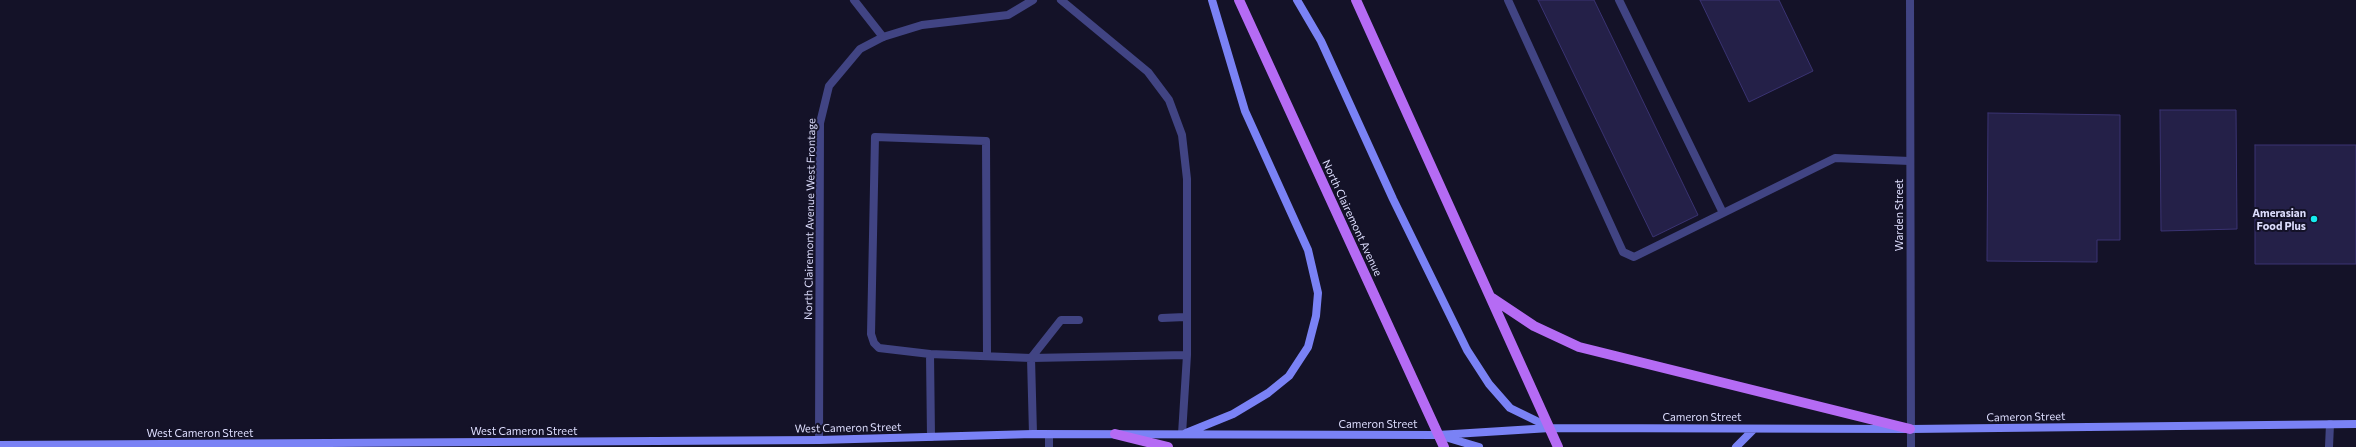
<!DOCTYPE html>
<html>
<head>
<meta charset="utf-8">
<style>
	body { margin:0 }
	canvas { display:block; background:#141228 }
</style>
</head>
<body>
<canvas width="2356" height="447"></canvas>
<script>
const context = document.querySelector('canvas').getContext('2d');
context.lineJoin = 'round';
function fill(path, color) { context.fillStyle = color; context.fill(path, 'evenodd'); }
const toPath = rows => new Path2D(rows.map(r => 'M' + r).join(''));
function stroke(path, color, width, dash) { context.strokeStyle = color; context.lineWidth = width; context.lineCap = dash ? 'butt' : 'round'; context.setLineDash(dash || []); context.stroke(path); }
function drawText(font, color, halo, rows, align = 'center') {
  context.font = font + ' Commissioner,sans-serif'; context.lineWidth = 4; context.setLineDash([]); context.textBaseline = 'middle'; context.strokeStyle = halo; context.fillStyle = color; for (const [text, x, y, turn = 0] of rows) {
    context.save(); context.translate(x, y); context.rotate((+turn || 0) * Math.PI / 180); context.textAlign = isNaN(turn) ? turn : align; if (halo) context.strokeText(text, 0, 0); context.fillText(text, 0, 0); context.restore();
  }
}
const building = toPath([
	[1538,0,1594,0,1698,215,1653,237,1538,0],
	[1700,0,1779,0,1813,71,1749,102,1700,0],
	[2160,110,2236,110,2237,229,2161,231,2160,110],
	[1988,113,2120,115,2120,240,2097,240,2097,262,1987,261,1988,113],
	[2255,145,2356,145,2356,264,2255,264,2255,145]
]);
fill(building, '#242048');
stroke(building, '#3a3372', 1);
stroke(toPath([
	[854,0,883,37],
	[1061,0,1148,72,1169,100,1182,135,1187,179,1187,355,1182,434],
	[1508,0,1623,252,1634,257,1835,158,1910,161],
	[1619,0,1723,213],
	[1162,318,1185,317],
	[930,354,879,348,874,343,871,334,875,137,986,141,987,355],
	[1031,358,1187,355],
	[1031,358,1061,320,1079,320],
	[931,437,930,354,1031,358,1033,434],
	[2329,447,2330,424]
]), '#414483', 8);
stroke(toPath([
	[1910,0,1911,447],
	[1049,434,1049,447],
	[819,440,820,123,829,86,860,49,883,37,922,25,1008,15,1033,0]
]), '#414483', 8);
stroke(toPath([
	[1297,0,1321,41,1393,199,1467,350,1489,384,1510,408,1549,427],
	[1186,433,1233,414,1268,393,1289,376,1308,347,1316,316,1318,293,1308,250,1245,111,1212,0],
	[1445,437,1479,447],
	[0,445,819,440,1033,434,1438,435,1550,428,1910,429,2356,424],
	[1736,447,1754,429]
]), '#7a82f5', 8);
stroke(toPath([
	[1239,0,1444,447],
	[1356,0,1558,447],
	[1492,298,1534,326,1579,347,1910,429],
	[1115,434,1168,447]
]), '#b56bf4', 10);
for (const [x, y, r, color] of [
	[2314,219,4,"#16ecee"]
]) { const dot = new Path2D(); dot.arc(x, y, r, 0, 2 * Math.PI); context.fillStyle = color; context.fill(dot); stroke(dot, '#141228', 1.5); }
drawText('bold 11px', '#dcdcfc', '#141228', [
	["Amerasian",2306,213],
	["Food Plus",2306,226]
], 'right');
drawText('11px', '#dcdcfc', '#141228', [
	["Warden Street",1899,215,-90],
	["North Clairemont Avenue",1352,218,65],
	["North Clairemont Avenue West Frontage",810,219,-89],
	["Cameron Street",1702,417],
	["Cameron Street",2026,417,-1],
	["Cameron Street",1378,424],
	["West Cameron Street",848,428,-1],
	["West Cameron Street",524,431],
	["West Cameron Street",200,433]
]);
</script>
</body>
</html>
